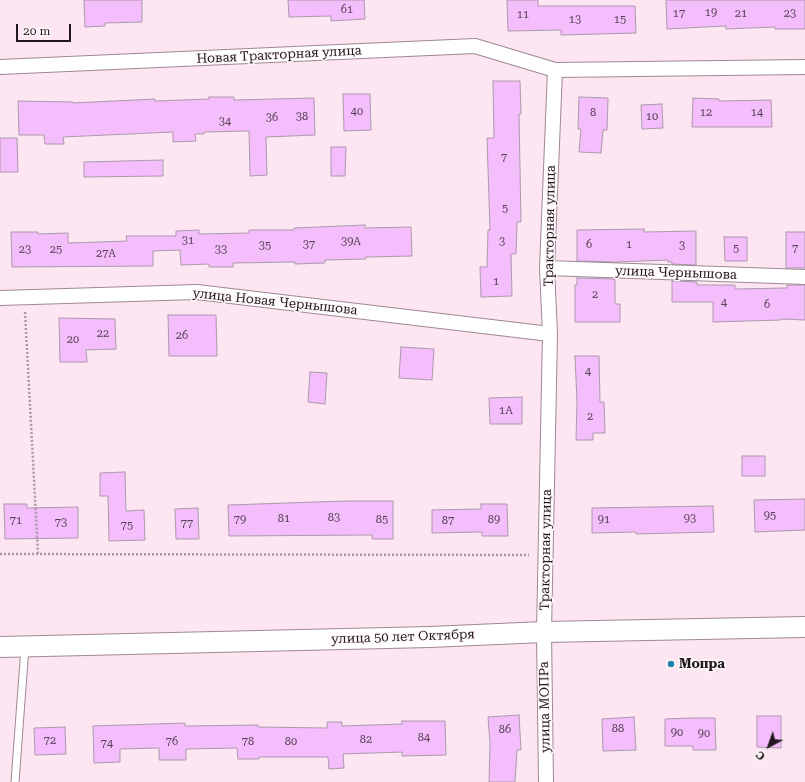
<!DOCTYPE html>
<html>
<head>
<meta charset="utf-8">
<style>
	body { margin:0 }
	#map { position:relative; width:805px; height:782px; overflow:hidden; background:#fee5f2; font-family:"Roboto Serif",serif }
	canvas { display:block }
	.north { position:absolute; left:749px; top:726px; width:40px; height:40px; -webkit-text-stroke:3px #fef8fb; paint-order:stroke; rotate:221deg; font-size:11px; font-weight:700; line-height:16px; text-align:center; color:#20171c }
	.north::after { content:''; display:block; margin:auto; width:14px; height:18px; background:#20171c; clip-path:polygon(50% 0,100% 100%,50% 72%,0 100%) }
	.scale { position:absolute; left:16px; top:24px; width:55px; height:18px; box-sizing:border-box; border:2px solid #20171c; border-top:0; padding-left:5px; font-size:12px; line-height:14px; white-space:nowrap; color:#20171c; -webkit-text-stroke:3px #fef8fb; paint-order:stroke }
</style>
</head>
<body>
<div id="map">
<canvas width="805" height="782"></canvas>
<div class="north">С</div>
<div class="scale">20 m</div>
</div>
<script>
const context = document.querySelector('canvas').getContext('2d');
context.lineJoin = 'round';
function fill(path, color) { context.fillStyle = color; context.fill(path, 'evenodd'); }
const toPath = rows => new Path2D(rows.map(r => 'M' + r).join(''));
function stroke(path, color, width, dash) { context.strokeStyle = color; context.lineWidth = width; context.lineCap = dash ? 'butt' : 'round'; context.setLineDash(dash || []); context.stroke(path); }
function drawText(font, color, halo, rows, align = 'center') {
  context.font = font + ' "Roboto Serif",serif'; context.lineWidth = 3; context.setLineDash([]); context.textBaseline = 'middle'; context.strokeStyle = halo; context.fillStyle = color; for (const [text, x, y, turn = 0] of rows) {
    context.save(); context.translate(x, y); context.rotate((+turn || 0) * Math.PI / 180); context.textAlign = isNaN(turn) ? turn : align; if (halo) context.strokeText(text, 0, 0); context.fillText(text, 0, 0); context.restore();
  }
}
const building = toPath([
	[84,0,142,0,142,22,105,23,105,26,85,27,84,0],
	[288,0,364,0,365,19,331,21,331,16,289,17,288,0],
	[507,0,538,0,538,6,635,6,636,33,561,35,561,30,508,31,507,0],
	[666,0,805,0,805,29,775,29,775,27,726,29,726,26,667,29,666,0],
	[493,81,520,81,521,114,519,114,521,222,517,222,516,254,511,254,512,296,481,297,480,267,487,267,488,230,490,230,487,138,494,138,493,81],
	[343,94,370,94,371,130,344,131,343,94],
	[209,97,234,97,234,100,314,98,315,135,266,137,267,175,250,176,249,131,204,132,204,134,195,134,196,141,173,142,173,132,63,137,64,144,45,144,44,135,19,135,18,101,73,102,73,103,155,99,155,101,209,99,209,97],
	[579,97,608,98,607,130,603,130,601,153,579,152,581,129,578,129,579,97],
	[693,98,719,99,719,101,771,100,772,127,692,127,693,98],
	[662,104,663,128,642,129,641,105,662,104],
	[0,138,17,138,18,172,0,172,0,138],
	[331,147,346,147,345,176,331,176,331,147],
	[163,160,163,176,84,177,84,162,163,160],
	[365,225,365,228,411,227,412,256,366,257,366,259,325,260,325,263,295,264,295,262,233,263,233,267,209,267,209,264,181,265,180,250,153,251,153,266,12,267,11,232,38,232,38,234,68,233,68,243,127,241,126,236,176,236,176,231,199,230,199,234,249,233,249,230,294,230,294,228,365,225],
	[644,229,644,232,696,231,696,265,672,264,672,262,668,262,668,260,615,262,577,261,577,230,644,229],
	[786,232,805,232,805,268,786,268,786,232],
	[724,237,747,237,747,261,725,261,724,237],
	[577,278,615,279,615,304,620,304,620,322,575,322,575,285,577,285,577,278],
	[672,281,697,282,697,285,735,285,735,289,787,288,787,285,805,285,805,320,781,319,781,320,713,322,713,302,672,302,672,281],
	[168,315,216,315,217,356,169,356,168,315],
	[59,318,115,319,116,349,86,350,87,362,60,362,59,318],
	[401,347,434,349,432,380,399,378,401,347],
	[575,356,599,356,600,402,604,402,605,433,593,433,593,440,576,440,577,402,575,356],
	[310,372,327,373,325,404,308,402,310,372],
	[522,397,522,424,490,424,489,398,522,397],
	[742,456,765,456,765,476,742,476,742,456],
	[125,472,126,511,144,510,145,540,109,541,108,496,100,496,100,473,125,472],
	[805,499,805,530,755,532,754,500,805,499],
	[345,501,393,501,393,539,372,539,372,535,229,536,228,505,345,501],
	[4,504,27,504,27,508,78,507,78,538,5,539,4,504],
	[481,504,507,504,508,536,482,536,482,532,432,533,432,510,481,509,481,504],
	[713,506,714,532,636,534,636,532,592,533,592,508,713,506],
	[198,508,199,539,176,539,175,509,198,508],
	[519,715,521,750,517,750,515,782,489,782,490,744,488,717,519,715],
	[757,716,781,716,781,748,757,747,757,716],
	[634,717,636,750,603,751,602,719,634,717],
	[692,718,715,718,716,750,693,750,693,746,665,746,665,719,692,718],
	[402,721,445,721,446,755,402,756,402,752,343,754,344,768,329,769,328,757,259,757,259,759,238,759,237,748,186,749,186,760,159,760,159,748,120,749,120,762,94,763,93,726,185,723,185,726,258,725,258,727,327,728,327,722,342,722,342,726,402,724,402,721],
	[65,727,66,754,35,755,34,728,65,727]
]);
fill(building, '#f4bdfb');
stroke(building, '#aa9aac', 1);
const lane = toPath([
	[15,782,25,647]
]);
const street = toPath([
	[0,67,475,46,555,70],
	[547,268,805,277],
	[0,298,197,292,550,334],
	[546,782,544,632,550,334,547,268,555,70,805,67]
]);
const secondary = toPath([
	[0,647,430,637,544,632,805,627]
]);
stroke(lane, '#9e8894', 9);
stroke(street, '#9e8894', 16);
stroke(secondary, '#9e8894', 22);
stroke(toPath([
	[25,312,38,554],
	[0,554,529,555]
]), '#ab98a2', 2.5, [2, 2]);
stroke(lane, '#fff', 7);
stroke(street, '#fff', 14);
stroke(secondary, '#fff', 20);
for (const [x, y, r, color] of [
	[671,664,4,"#1c82ac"]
]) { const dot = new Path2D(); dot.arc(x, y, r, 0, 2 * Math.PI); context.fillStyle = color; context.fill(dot); stroke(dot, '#fef8fb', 1.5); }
drawText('11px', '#554054', null, [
	["61",347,10],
	["19",711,13],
	["17",679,14],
	["21",741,14],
	["23",790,14],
	["11",523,15],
	["13",575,20],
	["15",620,20],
	["40",357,112],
	["8",593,113],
	["12",706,113],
	["14",757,113],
	["38",302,117],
	["10",652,117],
	["36",272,118],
	["34",225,122],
	["7",504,158],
	["5",505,209],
	["31",188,241],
	["39А",351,242],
	["3",502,242],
	["37",309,245],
	["6",589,245],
	["1",629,245],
	["35",265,246],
	["3",682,246],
	["5",736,249],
	["7",795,249],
	["23",25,250],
	["25",56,250],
	["33",221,250],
	["27А",106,254],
	["1",496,282],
	["2",595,295],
	["4",724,303],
	["6",767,305],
	["22",103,334],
	["26",182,336],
	["20",73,340],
	["4",588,372],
	["1А",506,411],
	["2",590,417],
	["95",770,516],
	["83",334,518],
	["81",284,519],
	["93",690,519],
	["79",240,520],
	["85",382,520],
	["89",494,520],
	["91",604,520],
	["71",16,521],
	["87",448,521],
	["73",61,523],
	["77",187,524],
	["75",127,526],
	["88",618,729],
	["86",505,730],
	["90",677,733],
	["90",704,734],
	["84",424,738],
	["82",366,740],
	["72",50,741],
	["76",172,742],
	["78",248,742],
	["80",291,742],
	["74",107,744]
]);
drawText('13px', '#20171c', '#fef8fb', [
	["Новая Тракторная улица",279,55,-3],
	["Тракторная улица",550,226,-89],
	["улица Чернышова",676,273,2],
	["улица Новая Чернышова",275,302,6],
	["Тракторная улица",546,550,-89],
	["улица 50 лет Октября",403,637,-2],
	["улица МОПРа",545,707,-91]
]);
drawText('bold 13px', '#20171c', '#fef8fb', [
	["Мопра",679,664]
], 'left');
</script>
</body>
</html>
